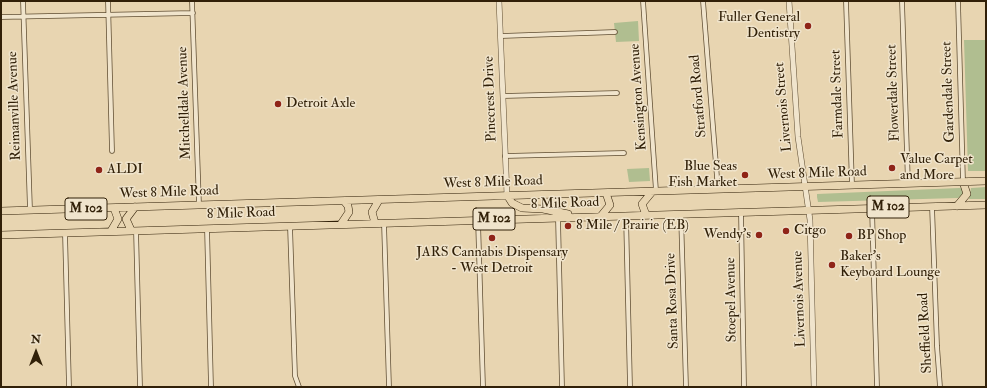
<!DOCTYPE html>
<html>
<head>
<meta charset="utf-8">
<style>
	body { margin:0 }
	#map { position:relative; width:987px; height:388px; overflow:hidden; background:#e8d5b1; font-family:"IM FELL Double Pica",serif }
	canvas { display:block }
	.frame { position:absolute; inset:0; border:2px solid #312008; pointer-events:none }
	.north { position:absolute; left:16px; top:332px; width:40px; height:40px; -webkit-text-stroke:3px #f0e4cc; paint-order:stroke; rotate:0deg; font-size:11px; font-weight:700; line-height:16px; text-align:center; color:#312008 }
	.north::after { content:''; display:block; margin:auto; width:14px; height:18px; background:#312008; clip-path:polygon(50% 0,100% 100%,50% 72%,0 100%) }
</style>
</head>
<body>
<div id="map">
<canvas width="987" height="388"></canvas>
<div class="frame"></div>
<div class="north">N</div>
</div>
<script>
const context = document.querySelector('canvas').getContext('2d');
context.lineJoin = 'round';
function fill(path, color) { context.fillStyle = color; context.fill(path, 'evenodd'); }
const toPath = rows => new Path2D(rows.map(r => 'M' + r).join(''));
function stroke(path, color, width, dash) { context.strokeStyle = color; context.lineWidth = width; context.lineCap = dash ? 'butt' : 'round'; context.setLineDash(dash || []); context.stroke(path); }
function drawText(font, color, halo, rows, align = 'center') {
  context.font = font + ' "IM FELL Double Pica",serif'; context.lineWidth = 3; context.setLineDash([]); context.textBaseline = 'middle'; context.strokeStyle = halo; context.fillStyle = color; for (const [text, x, y, turn = 0] of rows) {
    context.save(); context.translate(x, y); context.rotate((+turn || 0) * Math.PI / 180); context.textAlign = isNaN(turn) ? turn : align; if (halo) context.strokeText(text, 0, 0); context.fillText(text, 0, 0); context.restore();
  }
}
fill(toPath([
	[638,21,639,41,616,42,614,23],
	[964,40,986,40,986,171,968,171],
	[649,168,650,181,629,182,627,169],
	[986,187,985,199,969,199,971,188],
	[959,188,962,188,963,194,958,198,818,202,817,197,817,194]
]), '#b0be90');
const minor = toPath([
	[23,1,30,210],
	[108,1,112,151],
	[192,1,199,205],
	[643,1,656,191],
	[703,1,718,190],
	[846,1,852,185],
	[902,1,908,184],
	[958,1,963,182],
	[1,17,193,13],
	[501,36,615,32],
	[503,96,617,93],
	[505,156,624,153],
	[932,206,937,346,940,387],
	[872,208,877,387],
	[741,212,744,387],
	[681,214,686,387],
	[626,216,630,387],
	[558,218,562,387],
	[478,220,483,387],
	[384,223,389,387],
	[290,226,295,376,299,387],
	[207,228,211,387],
	[136,230,140,387],
	[65,233,69,387]
]);
const tertiary = toPath([
	[499,1,507,195],
	[789,1,798,137,810,220,814,387]
]);
const trunk = toPath([
	[507,195,512,203,522,208,543,209,568,214],
	[957,206,967,194,963,182],
	[1,211,986,181],
	[646,215,642,204,652,192],
	[601,216,610,205,606,193],
	[375,223,372,212,379,200],
	[341,224,349,212,348,206,344,201],
	[131,230,126,219,135,207],
	[111,231,118,219,114,208],
	[1,235,986,205]
]);
stroke(minor, '#5f4d32', 5.5);
stroke(tertiary, '#5f4d32', 6);
stroke(trunk, '#312008', 8);
stroke(minor, '#f0e4cc', 4);
stroke(tertiary, '#f0e4cc', 5);
stroke(trunk, '#e8d5b1', 7);
for (const [x, y, r, color] of [
	[808,26,4,"#8f2418"],
	[278,104,4,"#8f2418"],
	[892,168,4,"#8f2418"],
	[99,170,4,"#8f2418"],
	[745,175,4,"#8f2418"],
	[568,226,4,"#8f2418"],
	[786,231,4,"#8f2418"],
	[759,235,4,"#8f2418"],
	[849,236,4,"#8f2418"],
	[492,238,4,"#8f2418"],
	[832,265,4,"#8f2418"]
]) { const dot = new Path2D(); dot.arc(x, y, r, 0, 2 * Math.PI); context.fillStyle = color; context.fill(dot); stroke(dot, '#f0e4cc', 1.5); }
for (const [x, y, w] of [
	[888,207,42],
	[86,209,42],
	[494,219,42]
]) { const box = new Path2D(); box.roundRect(x - w / 2, y - 11, w, 22, 3); context.fillStyle = '#f0e4cc'; context.fill(box); stroke(box, '#312008', 1); }
drawText('bold 13px', '#312008', null, [
	["M 102",888,207],
	["M 102",86,209],
	["M 102",494,219]
]);
drawText('14px', '#312008', '#f0e4cc', [
	["Fuller General",800,18,"right"],
	["Dentistry",800,34,"right"],
	["Detroit Axle",286,104],
	["Value Carpet",900,160],
	["and More",900,176],
	["Blue Seas",737,167,"right"],
	["Fish Market",737,183,"right"],
	["ALDI",107,170],
	["8 Mile / Prairie (EB)",576,226],
	["Citgo",794,231],
	["Wendy's",751,235,"right"],
	["BP Shop",857,236],
	["JARS Cannabis Dispensary",492,253,"center"],
	["- West Detroit",492,269,"center"],
	["Baker's",840,257],
	["Keyboard Lounge",840,273]
], 'left');
drawText('14px', '#312008', '#f0e4cc', [
	["Gardendale Street",949,92,-92],
	["Flowerdale Street",894,93,-92],
	["Farmdale Street",838,94,-92],
	["Stratford Road",699,96,-95],
	["Kensington Avenue",639,97,-94],
	["Pinecrest Drive",491,99,-92],
	["Mitchelldale Avenue",185,103,-92],
	["Reimanville Avenue",15,106,-92],
	["Livernois Street",784,107,-95],
	["West 8 Mile Road",817,174,-2],
	["West 8 Mile Road",493,183,-2],
	["West 8 Mile Road",169,193,-2],
	["8 Mile Road",565,204,-2],
	["8 Mile Road",241,214,-2],
	["Livernois Avenue",800,299,-92],
	["Stoepel Avenue",732,300,-91],
	["Santa Rosa Drive",673,301,-92],
	["Sheffield Road",926,333,-93]
]);
</script>
</body>
</html>
